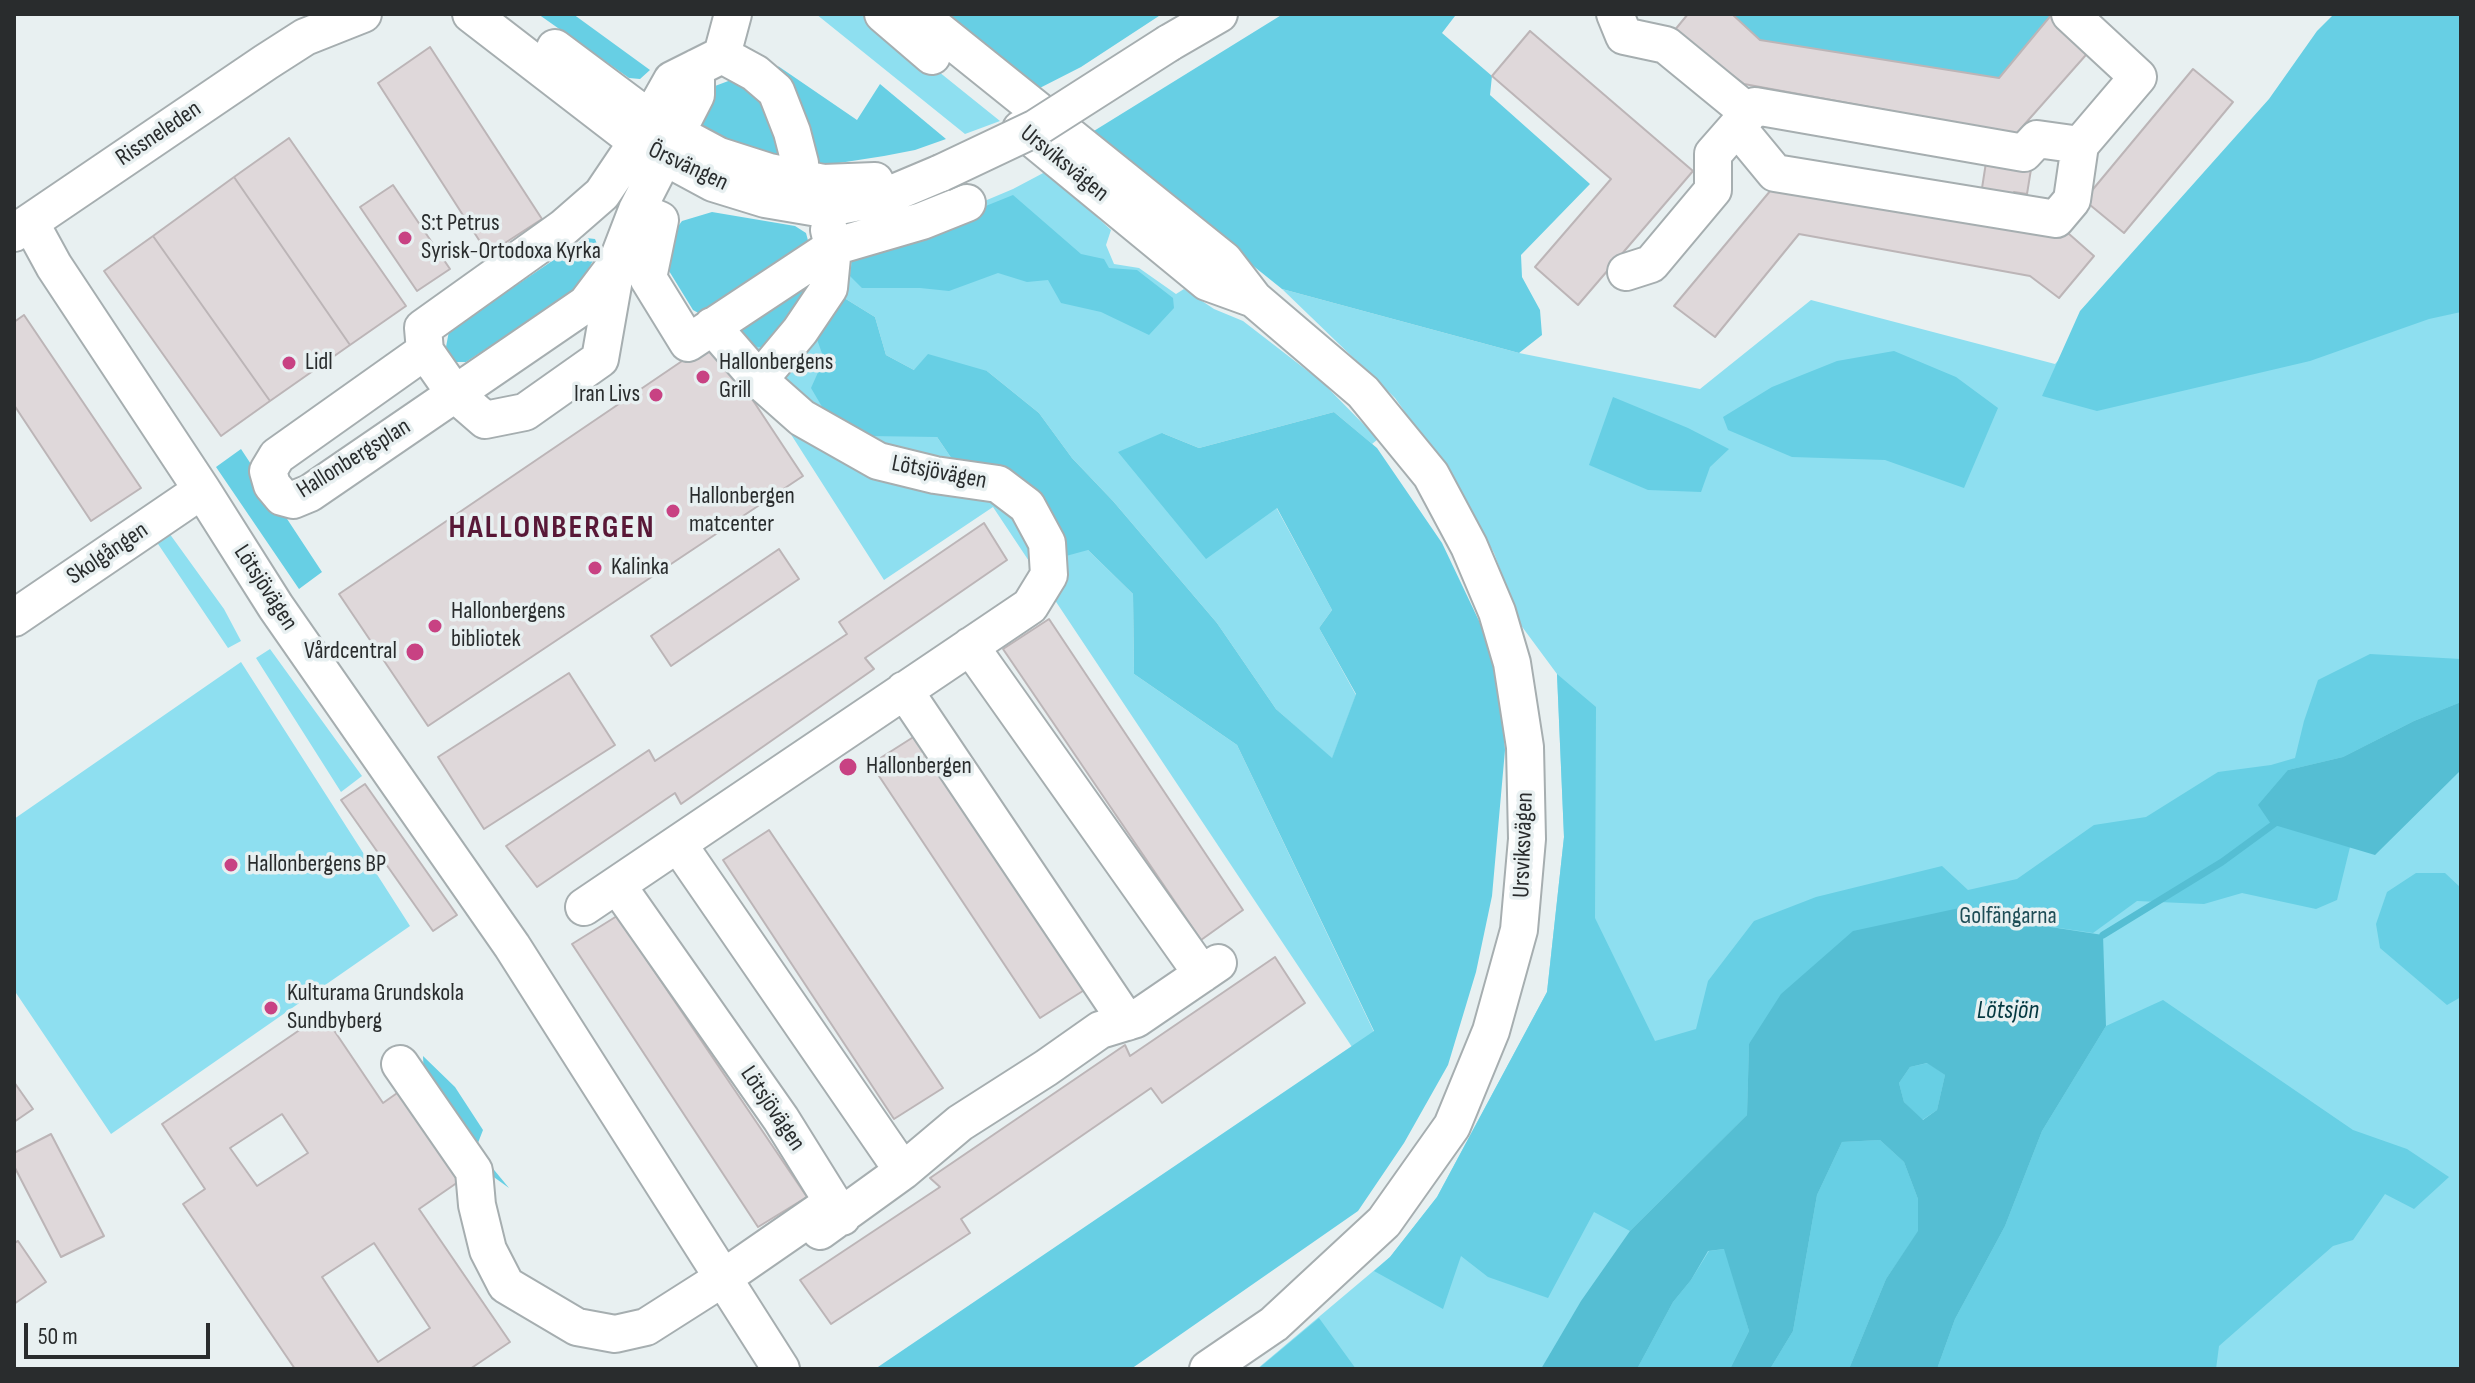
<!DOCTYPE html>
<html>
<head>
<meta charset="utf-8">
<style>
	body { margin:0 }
	#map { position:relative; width:2475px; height:1383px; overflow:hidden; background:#e8f0f1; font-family:"Sofia Sans Condensed",sans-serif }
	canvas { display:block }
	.frame { position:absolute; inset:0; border:16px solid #292c2d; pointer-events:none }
	.scale { position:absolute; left:24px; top:1323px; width:186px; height:36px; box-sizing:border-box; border:4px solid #292c2d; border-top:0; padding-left:10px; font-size:24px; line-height:28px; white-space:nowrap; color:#292c2d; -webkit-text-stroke:6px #e8f0f1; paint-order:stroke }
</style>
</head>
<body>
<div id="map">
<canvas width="2475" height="1383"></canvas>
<div class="frame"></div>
<div class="scale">50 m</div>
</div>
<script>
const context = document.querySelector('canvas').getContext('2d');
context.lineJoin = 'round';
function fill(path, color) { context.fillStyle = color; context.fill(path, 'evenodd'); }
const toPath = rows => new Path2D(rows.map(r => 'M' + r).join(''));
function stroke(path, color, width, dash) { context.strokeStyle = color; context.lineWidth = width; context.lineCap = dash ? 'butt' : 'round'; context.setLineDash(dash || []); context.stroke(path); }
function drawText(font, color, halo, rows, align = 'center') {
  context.font = font + ' "Sofia Sans Condensed",sans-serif'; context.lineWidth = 7; context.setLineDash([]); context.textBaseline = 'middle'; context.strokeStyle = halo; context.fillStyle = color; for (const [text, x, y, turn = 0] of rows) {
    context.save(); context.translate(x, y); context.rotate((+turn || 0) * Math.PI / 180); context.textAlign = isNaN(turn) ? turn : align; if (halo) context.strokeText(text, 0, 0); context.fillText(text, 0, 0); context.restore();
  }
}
fill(toPath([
	[816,14,867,14,1000,121,965,134],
	[1047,171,1111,230,1106,245,1114,264,1139,268,1176,294,1184,289,1214,309,1243,321,1322,382,1378,439,1372,444,1334,412,1199,448,1162,433,1276,507,1332,610,1319,628,1356,695,1332,759,1276,709,1217,623,1113,501,1072,458,1039,413,987,371,914,370,886,355,875,317,841,296,954,462,1088,550,1133,594,1134,674,1237,745,1374,1032,1352,1047,993,507,884,580,723,328,847,259,1013,189],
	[2461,171,2461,1369,1257,1369,1390,1257,1437,1197,1547,992,1564,837,1557,674,1520,624,1494,553,1449,474,1395,398,1282,289,1519,353,1700,389,1811,300,2055,364,2076,341],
	[164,526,224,609,241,641,228,648,156,541],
	[270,649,362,776,341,792,256,658],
	[241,662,410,926,111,1134,14,990,14,819]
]), '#8edff0');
fill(toPath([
	[538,14,573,14,650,70,640,79,629,78],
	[947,14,1162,14,1081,67,1030,93],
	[1283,14,1453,14,1455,16,1442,33,1492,76,1490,95,1590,184,1521,255,1522,277,1540,310,1542,335,1519,353,1282,289,1089,134],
	[1732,14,2052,14,1999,78,1760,40],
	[2334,14,2461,14,2461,312,2429,319,2310,361,2097,411,2042,396,2080,311,2269,99,2317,31],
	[778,66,857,120,880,84,946,139,915,150,884,156,839,163,816,164,796,97],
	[731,80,763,87,787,161,751,154,701,129,698,119,702,107,715,86],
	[1013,195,1081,254,1104,259,1109,268,1137,270,1173,298,1174,308,1149,335,1101,312,1061,303,1048,280,1027,282,998,273,949,291,920,288,862,288,850,276,852,260],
	[712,212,795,226,806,233,810,248,711,320,693,310,658,253,682,221],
	[586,238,595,239,599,249,578,289,466,362,454,362,446,347,449,331],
	[816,280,771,341,761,347,741,346,734,334,741,324],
	[841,296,875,317,886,355,914,370,928,354,987,371,1039,413,1072,458,1113,501,1217,623,1276,709,1332,758,1356,694,1319,628,1332,610,1277,508,1206,559,1118,452,1162,433,1199,448,1334,412,1377,448,1442,543,1500,665,1505,750,1492,896,1476,972,1448,1065,1404,1143,1358,1211,1131,1369,875,1369,1374,1031,1237,745,1134,674,1133,594,1088,550,1066,556,1056,529,954,462,937,437,869,436,831,422,811,388,824,359,813,328],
	[1894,351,1956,377,1998,408,1964,488,1885,460,1792,457,1728,430,1723,417,1772,387,1837,361],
	[1613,397,1688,428,1729,449,1710,467,1701,492,1648,490,1589,465],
	[241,449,322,572,299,589,216,467],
	[2370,654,2461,659,2461,702,2414,721,2343,757,2288,770,2319,837,2350,847,2337,900,2316,909,2242,893,2204,904,2137,901,2093,933,1985,917,1964,907,1749,1044,1747,1115,1630,1231,1594,1212,1548,1298,1488,1277,1461,1256,1443,1309,1374,1271,1390,1257,1437,1197,1547,992,1564,837,1557,674,1596,707,1595,918,1655,1041,1696,1029,1708,981,1754,921,1816,897,1942,866,1968,890,2017,879,2094,825,2146,817,2218,772,2271,765,2295,758,2304,721,2318,680],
	[2416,873,2445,873,2461,888,2461,997,2447,1005,2380,948,2376,924,2387,892],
	[2163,1000,2353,1130,2407,1149,2449,1177,2414,1209,2385,1194,2353,1240,2333,1246,2219,1346,2216,1369,1937,1369,1955,1319,2005,1226,2042,1131,2106,1026],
	[423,1056,455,1087,483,1130,476,1148,509,1188,473,1162,424,1080],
	[1928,1063,1945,1075,1937,1110,1922,1120,1904,1102,1899,1083,1910,1067],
	[1880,1140,1904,1162,1918,1199,1918,1232,1886,1279,1849,1369,1770,1369,1793,1331,1817,1195,1842,1142],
	[1725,1249,1749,1331,1730,1369,1637,1369,1673,1302,1691,1280,1709,1251],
	[1319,1318,1356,1369,1258,1369]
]), '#67cfe4');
fill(toPath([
	[2461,702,2461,770,2375,855,2271,824,2258,805,2288,770,2343,757,2414,721],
	[1964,907,1985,917,2103,935,2106,1026,2042,1131,2005,1226,1955,1319,1937,1369,1849,1369,1886,1279,1918,1231,1918,1199,1904,1162,1880,1140,1842,1142,1817,1195,1793,1331,1770,1369,1730,1369,1749,1331,1724,1249,1708,1251,1691,1280,1673,1302,1637,1369,1541,1369,1581,1301,1630,1231,1747,1115,1749,1044,1781,994,1853,931],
	[1927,1063,1945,1075,1937,1110,1923,1120,1904,1102,1899,1083,1910,1067]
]), '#55bed3');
stroke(toPath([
	[2103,935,2222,862,2278,821]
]), '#55bed3', 7);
const building = toPath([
	[1688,14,1732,14,1760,40,1999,78,2052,14,2057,14,2093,47,2016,134,1744,84,1674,31,1688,14],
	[1530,31,1693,171,1578,305,1535,267,1611,179,1492,76,1530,31],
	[430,47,542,219,488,254,378,83,430,47],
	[2193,69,2233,102,2124,233,2084,200,2193,69],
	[289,138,406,306,350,345,234,177,289,138],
	[1987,156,2032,163,2027,194,2014,192,2012,206,1980,201,1987,156],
	[234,177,350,345,270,401,153,236,234,177],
	[1776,184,2060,226,2094,256,2059,298,2030,276,1799,234,1715,337,1674,306,1776,184],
	[393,185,450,269,417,291,360,207,393,185],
	[153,236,270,401,221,436,104,271,153,236],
	[24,315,141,488,91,521,14,405,14,322,24,315],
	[713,340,803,476,428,726,339,594,713,340],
	[984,523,1007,560,865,658,874,669,681,804,675,793,537,887,506,846,649,750,655,761,847,634,839,622,984,523],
	[779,549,799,579,671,666,651,636,779,549],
	[1049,619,1243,910,1201,940,1003,649,1049,619],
	[569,673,615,745,484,829,438,757,569,673],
	[915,736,1086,989,1040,1018,871,764,915,736],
	[365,784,457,915,433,931,341,800,365,784],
	[769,830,943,1088,894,1119,723,860,769,830],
	[617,916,807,1197,758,1227,572,944,617,916],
	[1275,957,1305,1003,1162,1103,1151,1088,961,1219,970,1233,831,1324,800,1280,940,1187,930,1178,1125,1045,1130,1056,1275,957],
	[323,1014,383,1103,400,1091,461,1180,419,1209,510,1342,470,1369,295,1369,183,1204,205,1189,162,1124,323,1014],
	[282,1114,308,1153,257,1186,230,1148,282,1114],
	[374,1243,430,1328,378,1362,322,1277,374,1243],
	[14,1082,33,1109,14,1122,14,1082],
	[51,1134,104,1236,61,1257,14,1166,14,1153,51,1134],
	[18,1241,46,1282,14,1304,14,1243,18,1241]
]);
fill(building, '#dfd8da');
stroke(building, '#bcb5b7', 2);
const minor = toPath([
	[471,14,637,142,713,183,765,199,824,209,884,197,941,173],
	[883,14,932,56],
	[918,14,1224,260,1254,299,1363,392,1431,475,1469,546,1497,612,1512,663,1525,747,1527,839,1519,930,1491,1031,1452,1126,1384,1222,1274,1324,1208,1369],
	[1615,14,1624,36,1666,45,1749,113,1713,154,1713,190,1651,264,1626,272],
	[1169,43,1219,14],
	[555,48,650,119,719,156,769,172,823,183,875,181],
	[722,55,755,73,776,91,792,132,800,163],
	[696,68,696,95,637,210,617,262,600,359,525,412,485,420,455,394,425,351,423,328,563,228,602,194,637,142,672,80,722,55,733,14],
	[1749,113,1755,106,2024,153,2037,139,2080,145],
	[1737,127,1775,173,2056,219,2072,200,2080,145,2138,77,2070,14],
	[1021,129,1207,282,1254,299],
	[637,210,660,220,648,278,688,343,833,247,922,221,967,203],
	[30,222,54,266,202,490,276,607,512,946,781,1369],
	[14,233,266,62,305,37,363,14],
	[425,351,277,456,268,471,272,485,282,497,293,500,310,493,586,304,614,267],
	[759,380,800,331,829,288,833,247,829,230],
	[14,618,202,490],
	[970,646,1202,974],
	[904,690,1127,1022],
	[678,844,903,1171],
	[617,885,781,1119,842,1217],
	[584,907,1030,606,1049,575,1047,543,1027,506,998,484,935,475,878,461,802,418,759,380,712,326],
	[400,1064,474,1171,477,1205,488,1250,506,1285,577,1327,615,1334,646,1327,723,1278,833,1202],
	[820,1231,903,1171,960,1123,1046,1068,1100,1030,1136,1019,1218,963]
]);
stroke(minor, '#a6aeb0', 40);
stroke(minor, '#fff', 36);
const minorBridge = toPath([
	[941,173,1036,128,1169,43]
]);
stroke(minorBridge, '#a6aeb0', 40, []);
stroke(minorBridge, '#fff', 36);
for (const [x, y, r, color] of [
	[405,238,8,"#c84283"],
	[289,363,8,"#c84283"],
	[703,377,8,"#c84283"],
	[656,395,8,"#c84283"],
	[673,511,8,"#c84283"],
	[595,568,8,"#c84283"],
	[435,626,8,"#c84283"],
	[415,652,10,"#c84283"],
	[848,767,10,"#c84283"],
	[231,865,8,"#c84283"],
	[271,1008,8,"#c84283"]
]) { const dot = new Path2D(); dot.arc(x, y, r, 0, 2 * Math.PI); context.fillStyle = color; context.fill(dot); stroke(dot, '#e8f0f1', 3); }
drawText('24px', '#292c2d', '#e8f0f1', [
	["Rissneleden",159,134,-34],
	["Ursviksvägen",1064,164,39],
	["Örsvängen",688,167,25],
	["Hallonbergsplan",354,459,-32],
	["Lötsjövägen",939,473,11],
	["Skolgången",108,554,-34],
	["Lötsjövägen",265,588,57],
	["Ursviksvägen",1524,845,-88],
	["Lötsjövägen",772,1109,56]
]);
drawText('24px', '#292c2d', '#e8f0f1', [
	["S:t Petrus",421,224],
	["Syrisk-Ortodoxa Kyrka",421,252],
	["Lidl",305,363],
	["Hallonbergens",719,363],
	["Grill",719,391],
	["Iran Livs",640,395,"right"],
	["Hallonbergen",689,497],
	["matcenter",689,525],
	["Kalinka",611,568],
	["Hallonbergens",451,612],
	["bibliotek",451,640],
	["Vårdcentral",397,652,"right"],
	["Hallonbergen",866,767],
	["Hallonbergens BP",247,865],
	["Kulturama Grundskola",287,994],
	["Sundbyberg",287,1022]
], 'left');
drawText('24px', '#1e4d56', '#e8f0f1', [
	["Golfängarna",2008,917]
]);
drawText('italic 26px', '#053941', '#e8f0f1', [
	["Lötsjön",2008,1011]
]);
context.letterSpacing = '2px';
drawText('bold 32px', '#581837', '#e8f0f1', [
	["HALLONBERGEN",552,529]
]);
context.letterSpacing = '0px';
</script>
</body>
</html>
